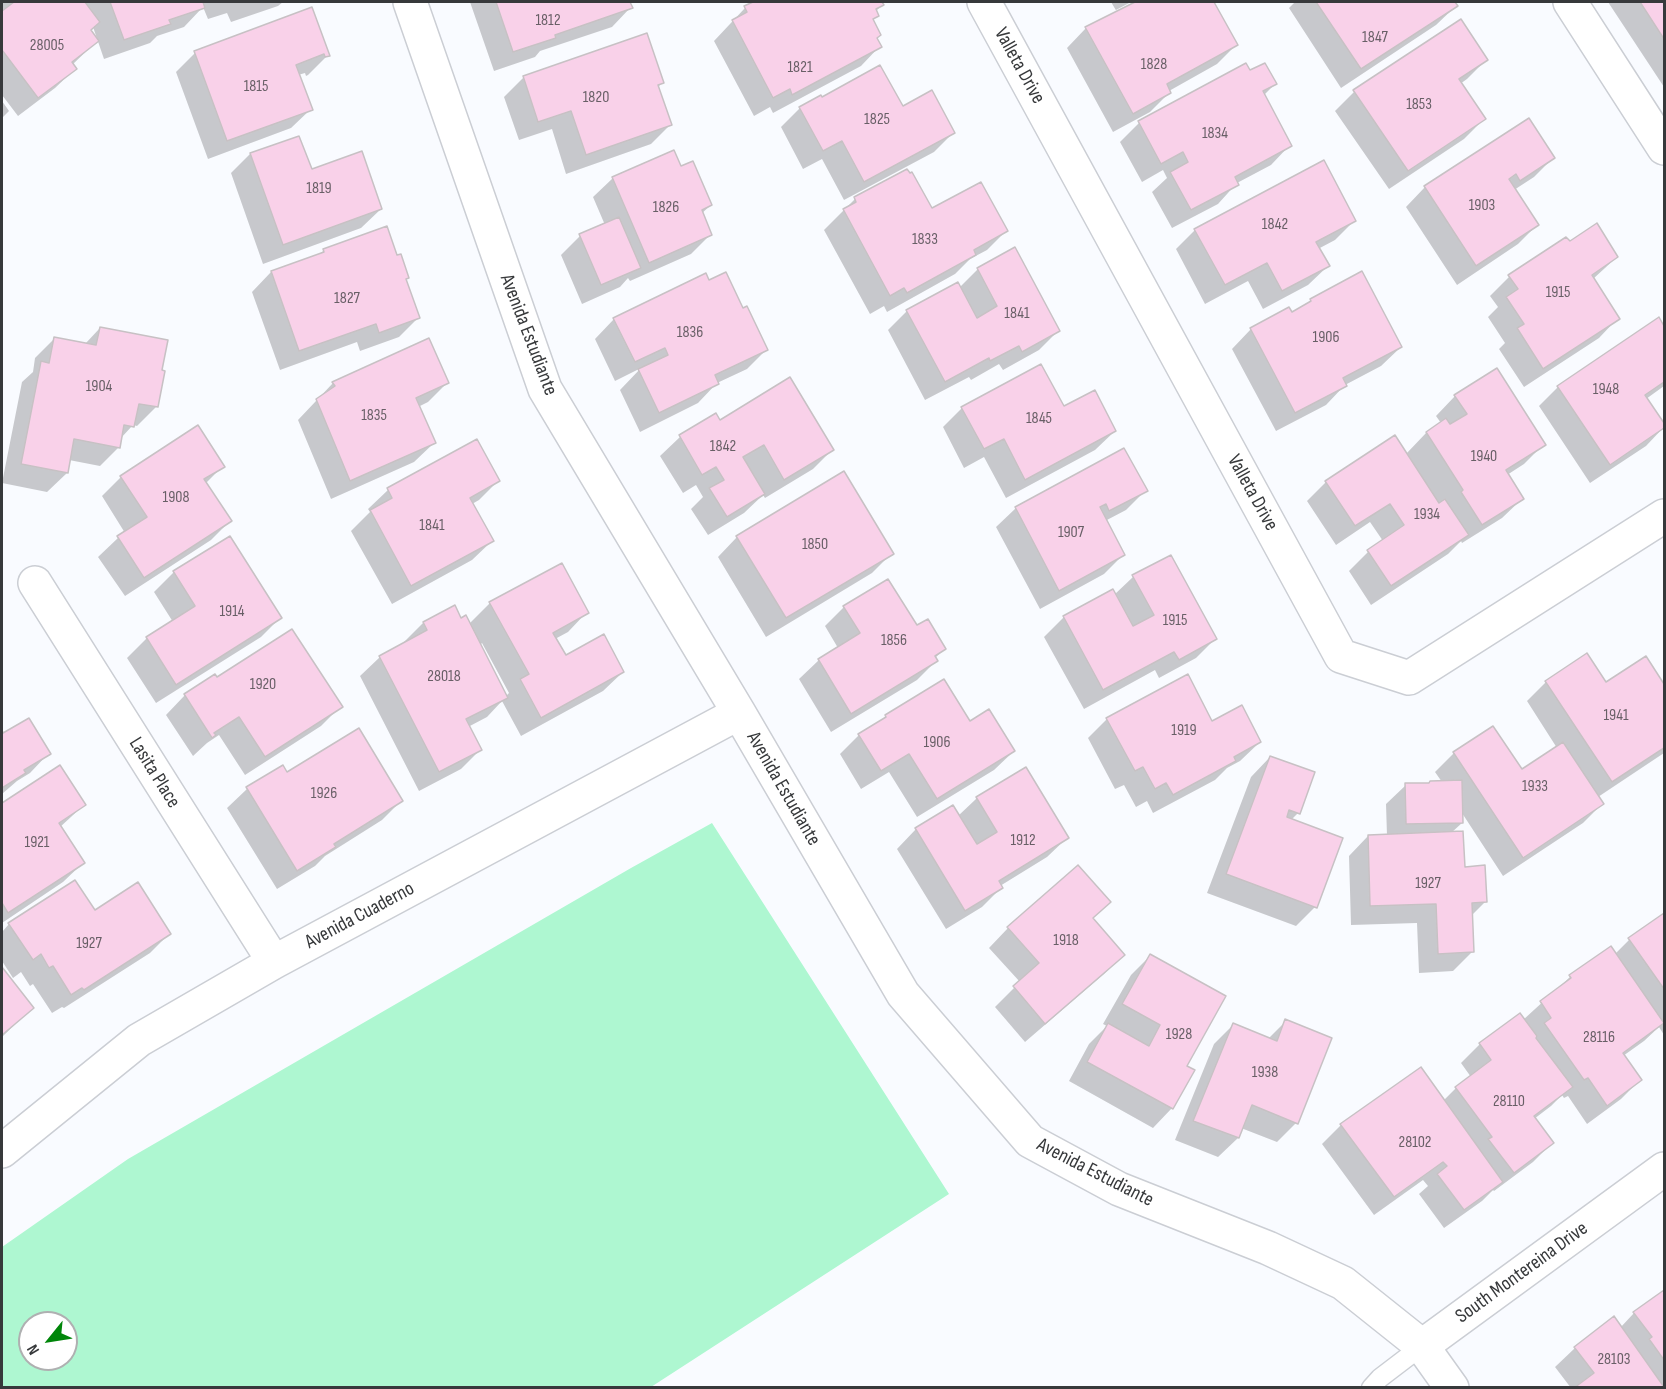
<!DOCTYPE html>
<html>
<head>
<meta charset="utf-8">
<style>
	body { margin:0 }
	#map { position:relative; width:1666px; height:1389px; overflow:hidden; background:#f9fbff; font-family:"Sofia Sans Condensed",sans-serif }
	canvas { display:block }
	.frame { position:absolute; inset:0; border:3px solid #37393b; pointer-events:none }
	.north { position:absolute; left:18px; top:1311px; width:60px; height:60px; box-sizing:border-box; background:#fff; border:2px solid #afb0b1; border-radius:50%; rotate:240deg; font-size:16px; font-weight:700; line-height:24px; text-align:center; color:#37393b }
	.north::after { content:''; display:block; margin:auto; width:21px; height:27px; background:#00860a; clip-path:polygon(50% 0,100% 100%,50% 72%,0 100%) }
</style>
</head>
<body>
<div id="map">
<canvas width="1666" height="1389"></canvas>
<div class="frame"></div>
<div class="north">N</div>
</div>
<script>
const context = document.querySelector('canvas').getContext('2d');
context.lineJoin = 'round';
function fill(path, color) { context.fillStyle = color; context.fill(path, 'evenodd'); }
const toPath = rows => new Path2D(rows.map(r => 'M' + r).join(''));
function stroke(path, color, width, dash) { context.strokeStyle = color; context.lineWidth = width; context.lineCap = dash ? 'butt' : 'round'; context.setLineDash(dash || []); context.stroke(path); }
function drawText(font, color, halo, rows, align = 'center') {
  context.font = font + ' "Sofia Sans Condensed",sans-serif'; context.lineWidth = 4.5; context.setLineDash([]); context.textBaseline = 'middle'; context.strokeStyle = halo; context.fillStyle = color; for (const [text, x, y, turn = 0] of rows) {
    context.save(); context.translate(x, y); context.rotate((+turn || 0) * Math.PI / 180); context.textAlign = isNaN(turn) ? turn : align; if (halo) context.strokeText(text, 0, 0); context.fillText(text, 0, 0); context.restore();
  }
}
fill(toPath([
	[712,823,949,1194,651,1387,2,1387,2,1247,128,1159,631,868],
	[30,1323,66,1323,66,1359,30,1359]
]), '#aef7d1');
fill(toPath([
	[2,2,83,2,85,4,84,2,283,2,278,6,231,22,227,13,208,19,203,7,184,27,157,36,150,43,104,59,93,27,90,31,97,41,72,65,75,69,55,88,18,116,2,95],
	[470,2,629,2,631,7,612,27,540,51,535,57,494,71],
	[757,2,880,2,882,5,876,11,878,15,872,21,876,39,880,46,861,66,773,113,770,107,754,116,714,41,745,8],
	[1111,2,1131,2,1116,10,1117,12,1138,2,1212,2,1236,45,1217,64,1169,91,1170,92,1150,112,1113,132,1067,48,1086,28,1117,12],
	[1295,2,1453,2,1456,6,1436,25,1341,88,1289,8],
	[1608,2,1664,2,1664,87],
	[312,9,328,55,308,75,306,76,305,73,298,75,311,109,291,128,208,159,176,72,195,53],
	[646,35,662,83,657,88,670,125,651,144,566,174,552,129,519,140,504,97,523,78],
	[1487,59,1467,79,1460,84,1484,119,1464,139,1389,189,1335,111,1354,92],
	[1250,72,1275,84,1264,95,1290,145,1271,165,1237,183,1218,204,1172,228,1152,192,1167,178,1163,170,1142,182,1120,142,1139,123],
	[2,101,9,111,2,118],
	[800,108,902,108,954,132,934,152,844,200,822,159,803,169,781,127],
	[250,154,311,171,381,209,361,228,263,264,231,173],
	[1553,158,1534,177,1514,190,1537,225,1518,244,1457,285,1406,207,1425,187],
	[910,175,931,210,1006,231,987,250,970,259,955,274,887,312,884,306,870,314,824,230,855,199],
	[613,178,711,205,701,214,710,235,691,254,630,281,628,278,620,287,582,304,561,255,580,236,605,225,593,197],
	[1354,221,1335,240,1318,249,1328,266,1308,285,1263,309,1248,281,1205,304,1176,249,1195,230],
	[1569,243,1617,257,1593,279,1618,318,1599,338,1524,387,1499,349,1505,343,1488,317,1498,307,1490,296,1509,277],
	[324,250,396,257,407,278,405,280,418,318,399,337,360,351,357,342,280,370,252,292,271,272,319,255],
	[978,269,1058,331,1039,350,1003,370,999,364,971,380,969,377,925,400,888,330,907,311,959,288],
	[709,282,742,310,766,350,747,369,717,383,698,403,640,432,620,390,641,368,615,381,595,339,614,319],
	[1311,300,1401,347,1381,366,1345,385,1326,405,1276,431,1232,349,1251,329,1291,314,1304,307],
	[1658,320,1664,329,1664,386,1646,399,1664,427,1646,446,1590,483,1539,406,1558,387],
	[100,328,157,406,137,426,133,425,121,438,119,447,100,466,69,460,67,473,47,492,2,483,22,382,33,372,35,358,55,338,85,344],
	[333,383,447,383,428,402,418,407,434,443,414,462,331,499,298,420],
	[1455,396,1544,444,1524,464,1507,475,1522,499,1502,518,1462,543,1461,541,1448,554,1371,605,1349,571,1368,552,1383,541,1370,522,1336,545,1307,501,1326,482,1406,454,1426,433,1441,423,1436,416],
	[962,408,1063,408,1115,431,1095,450,1006,498,984,457,964,468,943,427],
	[715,415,720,422,832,450,813,469,765,498,763,495,744,513,708,535,691,509,703,497,696,485,683,493,660,456,680,437],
	[477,441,498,481,479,500,472,504,492,541,472,560,392,604,351,531,370,512,368,509,388,490],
	[223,466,205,484,230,521,211,540,125,596,98,557,118,538,125,533,102,496,121,477],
	[1146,490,1126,510,1105,521,1123,555,1104,574,1040,609,996,527,1016,508],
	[737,537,892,553,872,573,766,637,718,557],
	[230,538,280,618,261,637,156,703,127,658,147,638,173,622,154,592,174,572],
	[1133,577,1215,639,1196,658,1159,678,1155,670,1084,709,1044,637,1064,617,1112,591,1114,595],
	[490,603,587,612,568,632,555,639,565,657,623,672,603,691,521,736,502,701,487,717,468,727,480,750,461,769,419,791,360,676,380,657,405,644,404,642,423,623,461,619,469,624],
	[482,643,509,693,506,696,480,645],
	[844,607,916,627,944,649,935,658,936,661,917,680,831,732,799,679,819,660,838,648,825,626],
	[1646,658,1664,687,1664,753,1598,797,1602,804,1583,823,1503,876,1462,813,1462,823,1451,833,1463,868,1485,902,1471,916,1472,952,1453,971,1419,973,1417,923,1351,925,1349,856,1368,836,1387,836,1386,804,1406,785,1442,782,1435,772,1454,753,1521,771,1557,748,1527,701,1546,682,1606,684],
	[216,679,341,706,321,726,245,775,219,735,207,743,193,756,166,715,185,695],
	[886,716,970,723,1014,751,994,770,917,817,889,772,861,789,840,754,859,735,880,723],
	[1107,719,1212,723,1260,742,1240,761,1227,768,1215,780,1153,813,1147,801,1136,807,1124,785,1115,789,1088,738],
	[2,733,3,735,49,753,30,773,17,781,2,794],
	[1270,757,1298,813,1291,820,1315,907,1296,926,1207,893,1251,777],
	[59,767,84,805,59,828,83,863,63,882,2,923,2,805],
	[282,767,286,774,401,801,382,820,325,856,315,866,277,889,227,808,247,789],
	[1025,769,1067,838,1047,857,1000,886,1001,888,982,907,946,929,897,849,916,829,958,816,976,799],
	[1078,867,1109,902,1092,919,1123,955,1104,974,1025,1042,995,1007,1020,982,989,948,1008,928],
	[94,912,169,934,150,953,64,1008,62,1007,52,1013,33,984,30,986,21,972,13,978,2,961,2,932,9,924],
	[1664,915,1664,1035,1659,1027,1644,1041,1623,1056,1640,1080,1621,1099,1587,1124,1568,1096,1564,1098,1562,1095,1551,1106,1534,1119,1552,1143,1533,1162,1494,1191,1493,1190,1482,1201,1444,1228,1419,1194,1428,1186,1423,1180,1374,1215,1322,1144,1341,1125,1443,1101,1456,1088,1471,1077,1461,1063,1480,1044,1523,1020,1570,977,1611,948,1615,954,1629,940],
	[1150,956,1185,1066,1193,1071,1172,1108,1153,1128,1069,1081,1089,1044,1107,1026,1103,1024,1131,975],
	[2,970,32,1008,2,1037],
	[1286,1021,1296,1123,1277,1142,1241,1128,1238,1138,1218,1157,1175,1140,1214,1044,1233,1025,1268,1039],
	[1664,1291,1664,1388,1571,1388,1555,1367,1575,1348,1620,1328,1634,1313]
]), '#0003');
const building = toPath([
	[14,2,85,2,100,22,91,30,99,41,72,62,77,69,38,98,2,50,2,11,14,2],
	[110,2,203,2,205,8,169,20,171,24,124,40,110,2],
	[496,2,630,2,633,8,555,35,556,38,513,52,496,2],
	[753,2,882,2,884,5,876,9,879,16,873,19,881,35,877,38,882,47,792,95,790,89,773,98,732,20,747,12,744,6,753,2],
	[1135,2,1214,2,1238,45,1167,84,1171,93,1133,114,1085,27,1135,2],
	[1316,2,1455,2,1458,6,1361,69,1316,2],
	[1640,2,1664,2,1664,39,1640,2],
	[312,7,330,56,325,57,324,54,296,65,313,110,227,141,194,51,312,7],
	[1461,19,1488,60,1459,79,1486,119,1408,171,1353,90,1461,19],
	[647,33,664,83,658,85,672,125,586,155,571,111,538,122,523,76,647,33],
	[1246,63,1250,70,1265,63,1277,84,1263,91,1292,146,1235,177,1239,185,1191,210,1170,172,1188,162,1183,152,1161,164,1138,121,1246,63],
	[880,65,903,106,932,90,955,133,864,182,842,141,823,151,799,107,821,95,822,97,880,65],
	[1529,118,1555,158,1520,181,1516,174,1509,179,1539,225,1476,266,1424,186,1529,118],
	[299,136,312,169,362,151,382,209,283,245,250,153,299,136],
	[674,150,681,166,693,161,712,205,702,210,712,235,649,263,612,177,674,150],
	[1324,160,1356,221,1316,242,1330,266,1282,291,1267,263,1225,285,1194,229,1324,160],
	[907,169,910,173,912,172,932,208,981,182,1008,231,974,250,976,255,907,293,904,288,890,296,843,209,856,202,854,197,907,169],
	[619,217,641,268,601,285,579,234,619,217],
	[1597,223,1618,257,1592,275,1620,319,1543,369,1517,328,1524,324,1506,297,1518,289,1508,275,1566,237,1570,241,1597,223],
	[387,226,397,255,401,254,409,278,406,279,420,318,379,333,376,324,299,351,271,271,324,252,323,249,387,226],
	[1015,247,1060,331,1022,352,1019,346,990,361,989,358,945,382,906,310,958,282,977,318,997,306,977,268,1015,247],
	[1362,271,1402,347,1343,378,1347,386,1295,413,1250,328,1289,307,1292,312,1311,301,1310,299,1362,271],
	[726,272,743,308,747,306,768,350,715,375,719,384,659,413,638,369,668,355,665,348,635,362,613,318,706,273,709,280,726,272],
	[1659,317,1664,326,1664,382,1645,395,1664,423,1664,428,1610,465,1557,386,1659,317],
	[100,327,168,340,162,370,165,371,158,407,139,404,134,427,124,425,120,448,74,439,68,473,21,464,41,361,49,363,54,337,96,345,100,327],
	[429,338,449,383,416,398,436,443,350,481,316,399,335,386,332,382,429,338],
	[1041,364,1064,406,1095,390,1116,431,1025,480,1004,439,984,449,961,407,1041,364],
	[1497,368,1546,445,1506,470,1524,499,1482,525,1461,492,1463,490,1426,432,1446,418,1450,424,1467,414,1454,395,1497,368],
	[790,377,834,450,784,480,764,445,743,457,765,494,727,517,709,488,724,480,716,467,702,475,679,435,716,413,720,420,790,377],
	[198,425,225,467,204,479,232,521,144,578,117,536,147,517,120,476,198,425],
	[1395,435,1439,503,1445,499,1469,535,1391,586,1367,550,1404,525,1390,504,1355,526,1325,481,1395,435],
	[477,439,500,481,470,498,494,541,411,586,370,510,392,498,387,488,477,439],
	[1124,448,1148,491,1109,511,1106,504,1100,507,1125,555,1059,591,1015,507,1124,448],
	[844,471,894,554,786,618,736,536,844,471],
	[230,536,282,618,176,685,146,637,195,606,173,571,230,536],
	[1171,555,1217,639,1179,660,1174,652,1103,690,1063,616,1113,589,1133,626,1154,615,1132,575,1171,555],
	[562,563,589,613,553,633,566,655,604,634,624,672,541,718,520,679,529,674,489,602,562,563],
	[888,579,917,625,928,619,946,649,935,656,938,661,851,714,818,659,860,633,843,606,888,579],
	[455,605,461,618,466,615,508,698,466,719,482,750,439,772,379,656,427,630,423,622,455,605],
	[292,629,343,707,265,757,239,717,214,733,216,735,212,738,184,694,215,674,217,677,292,629],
	[1587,653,1606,682,1646,656,1664,684,1664,748,1612,782,1545,681,1587,653],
	[1188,674,1212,721,1242,705,1261,742,1234,757,1236,761,1173,795,1166,783,1155,789,1143,767,1135,771,1106,718,1188,674],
	[944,679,970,721,989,709,1015,751,937,799,909,754,881,771,858,734,886,717,885,715,944,679],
	[29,718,51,754,24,770,26,773,2,788,2,730,3,733,29,718],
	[1493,726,1522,769,1563,742,1604,804,1523,858,1453,752,1493,726],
	[359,728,403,801,334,844,336,847,297,871,246,787,283,765,287,772,359,728],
	[1270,756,1315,772,1300,814,1289,810,1287,817,1343,838,1317,908,1226,874,1270,756],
	[60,765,86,805,59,823,85,863,8,913,2,903,2,803,60,765],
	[1026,767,1069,838,999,881,1003,888,965,911,915,828,953,805,977,844,997,832,976,797,1026,767],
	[1462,780,1463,823,1406,824,1405,783,1429,783,1430,781,1462,780],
	[1463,831,1465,867,1485,865,1487,902,1472,903,1474,952,1438,954,1436,904,1370,906,1368,835,1463,831],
	[1078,865,1111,902,1093,918,1125,955,1045,1024,1013,986,1039,963,1007,927,1078,865],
	[75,880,95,910,138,882,171,934,84,990,82,988,71,995,53,966,49,968,41,954,33,960,8,923,75,880],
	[1664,913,1664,989,1628,938,1664,913],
	[1611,946,1664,1023,1623,1053,1642,1080,1607,1106,1588,1078,1584,1080,1544,1023,1551,1018,1540,1001,1571,978,1569,975,1611,946],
	[1150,954,1226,996,1187,1066,1195,1070,1173,1109,1087,1062,1108,1023,1149,1046,1160,1025,1122,1004,1150,954],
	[2,967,34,1008,2,1035,2,967],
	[1520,1013,1537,1036,1536,1038,1573,1087,1534,1116,1554,1143,1514,1173,1488,1139,1492,1137,1455,1087,1491,1060,1479,1043,1520,1013],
	[1285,1019,1332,1038,1298,1124,1252,1105,1239,1138,1193,1121,1233,1023,1277,1041,1285,1019],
	[1421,1067,1503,1182,1464,1210,1437,1174,1447,1166,1443,1162,1394,1197,1340,1124,1421,1067],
	[1664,1290,1664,1360,1649,1339,1652,1337,1633,1312,1664,1290],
	[1614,1316,1664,1387,1664,1388,1574,1388,1594,1373,1574,1347,1614,1316]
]);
fill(building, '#f9d1e9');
stroke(building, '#c7c1c4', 1.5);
const lane = toPath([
	[1371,1388,1380,1378,1422,1346]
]);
const street = toPath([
	[410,2,545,389,739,713,903,994,1030,1141,1119,1189,1268,1248,1343,1283,1422,1346,1452,1388],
	[984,2,1341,656,1409,678,1664,516],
	[1570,2,1664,148],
	[35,583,274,962],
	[2,1151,139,1040,274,962,739,713],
	[1422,1346,1664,1169]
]);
stroke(lane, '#cbced4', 21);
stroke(street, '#cbced4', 36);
stroke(lane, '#fff', 18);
stroke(street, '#fff', 33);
drawText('16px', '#685f66', null, [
	["1812",548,21],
	["1847",1375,38],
	["28005",47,46],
	["1828",1154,65],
	["1821",800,68],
	["1815",256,87],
	["1820",596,98],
	["1853",1419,105],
	["1825",877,120],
	["1834",1215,134],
	["1819",319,189],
	["1903",1482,206],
	["1826",666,208],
	["1842",1275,225],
	["1833",925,240],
	["1915",1558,293],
	["1827",347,299],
	["1841",1017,314],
	["1836",690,333],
	["1906",1326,338],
	["1904",99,387],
	["1948",1606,390],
	["1835",374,416],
	["1845",1039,419],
	["1842",723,447],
	["1940",1484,457],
	["1908",176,498],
	["1934",1427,515],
	["1841",432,526],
	["1907",1071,533],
	["1850",815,545],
	["1914",232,612],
	["1915",1175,621],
	["1856",894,641],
	["28018",444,677],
	["1920",263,685],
	["1941",1616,716],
	["1919",1184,731],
	["1906",937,743],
	["1933",1535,787],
	["1926",324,794],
	["1912",1023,841],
	["1921",37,843],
	["1927",1428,884],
	["1918",1066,941],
	["1927",89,944],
	["1928",1179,1035],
	["28116",1599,1038],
	["1938",1265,1073],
	["28110",1509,1102],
	["28102",1415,1143],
	["28103",1614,1360]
]);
drawText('20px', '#37393b', '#fff', [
	["Valleta Drive",1019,66,61],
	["Avenida Estudiante",528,335,69],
	["Valleta Drive",1252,493,61],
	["Lasita Place",154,773,58],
	["Avenida Estudiante",783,789,60],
	["Avenida Cuaderno",360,916,-28],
	["Avenida Estudiante",1095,1173,27],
	["South Montereina Drive",1522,1273,-36]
]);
</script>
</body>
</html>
